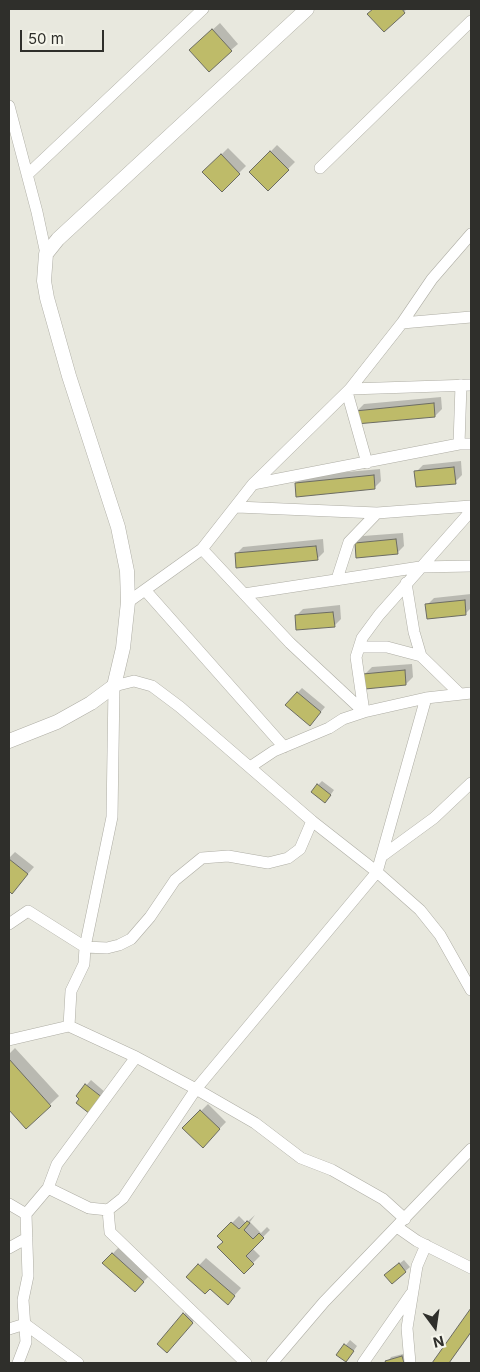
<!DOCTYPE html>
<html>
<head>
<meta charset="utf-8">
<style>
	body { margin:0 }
	#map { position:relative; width:480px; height:1372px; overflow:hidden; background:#e8e8de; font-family:Inter,sans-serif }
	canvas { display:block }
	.frame { position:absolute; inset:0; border:10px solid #2f2f2b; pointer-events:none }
	.north { position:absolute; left:410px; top:1302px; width:50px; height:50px; -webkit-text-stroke:4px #f5f5eb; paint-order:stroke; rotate:166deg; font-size:14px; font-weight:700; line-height:20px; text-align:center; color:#2f2f2b }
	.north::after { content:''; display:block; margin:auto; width:18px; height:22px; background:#2f2f2b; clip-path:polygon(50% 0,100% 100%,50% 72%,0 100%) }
	.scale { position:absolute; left:20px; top:30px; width:84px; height:22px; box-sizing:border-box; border:2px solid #2f2f2b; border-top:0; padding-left:6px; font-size:15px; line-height:18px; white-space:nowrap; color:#2f2f2b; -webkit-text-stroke:4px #f5f5eb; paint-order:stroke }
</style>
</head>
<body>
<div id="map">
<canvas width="480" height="1372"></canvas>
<div class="frame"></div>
<div class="north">N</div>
<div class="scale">50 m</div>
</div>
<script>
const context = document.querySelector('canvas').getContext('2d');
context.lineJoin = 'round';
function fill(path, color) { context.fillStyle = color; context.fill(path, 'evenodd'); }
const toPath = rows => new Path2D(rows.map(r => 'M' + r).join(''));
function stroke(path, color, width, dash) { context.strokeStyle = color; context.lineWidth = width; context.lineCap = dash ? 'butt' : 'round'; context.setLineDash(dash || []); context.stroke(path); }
fill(toPath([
	[374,9,407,9,384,31,369,14],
	[220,23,238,44,231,50,198,43],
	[277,145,295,162,268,189,251,172],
	[228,148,246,166,222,190,204,172],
	[441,397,442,409,435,416,357,411,364,404],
	[461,461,462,475,455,482,416,472,423,465],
	[380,469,381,481,374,488,296,483,303,476],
	[403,533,404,546,397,553,356,543,363,536],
	[323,539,324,552,317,559,236,554,243,547],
	[471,594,471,608,465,614,427,605,434,598],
	[340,605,341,619,334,626,296,616,303,609],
	[412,664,413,677,406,684,365,674,372,667],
	[302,688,325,707,314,720,297,693],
	[322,781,334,790,329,797,318,785],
	[15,852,34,867,12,892,9,889,9,858],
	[15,1048,59,1096,26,1127,9,1108,9,1054],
	[91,1080,106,1093,94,1108,77,1096],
	[208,1104,226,1122,203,1146,184,1128],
	[255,1215,250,1222,261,1233,267,1227,270,1230,252,1248,260,1256,244,1272,219,1236,239,1216,246,1223],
	[119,1247,150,1275,135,1290,104,1263],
	[206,1258,241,1288,234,1296,188,1277],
	[404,1260,410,1267,392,1283,390,1271],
	[190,1308,199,1315,174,1344,184,1314],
	[471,1310,471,1333,449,1363,434,1363],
	[350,1340,357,1346,350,1356,338,1355],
	[407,1353,410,1363,387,1363,391,1357]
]), '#0003');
const building = toPath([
	[373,9,402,9,405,13,384,32,367,14,373,9],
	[212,29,232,51,209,72,189,50,212,29],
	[270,151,289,170,268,191,249,172,270,151],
	[221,154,240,174,222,192,202,172,221,154],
	[434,403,435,417,356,424,355,411,434,403],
	[454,467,456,484,416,487,414,471,454,467],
	[374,475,375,489,296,497,295,483,374,475],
	[396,539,398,554,356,558,355,543,396,539],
	[316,546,318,560,236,568,235,553,316,546],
	[465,600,466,615,427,619,425,604,465,600],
	[333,612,335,627,296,630,295,615,333,612],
	[405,670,406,685,365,689,363,674,405,670],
	[297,692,321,712,310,726,285,705,297,692],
	[317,784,331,795,325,803,311,792,317,784],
	[9,859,28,874,12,894,9,891,9,859],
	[9,1059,51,1106,26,1129,9,1110,9,1059],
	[85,1084,103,1098,90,1114,76,1103,79,1099,76,1096,85,1084],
	[200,1110,220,1129,203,1148,182,1128,200,1110],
	[247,1221,250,1223,244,1230,253,1239,259,1233,264,1238,246,1256,254,1264,244,1274,217,1247,223,1242,217,1236,231,1222,239,1229,247,1221],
	[112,1253,144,1282,135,1292,102,1263,112,1253],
	[399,1263,406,1272,392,1284,384,1275,399,1263],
	[198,1264,235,1296,228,1305,210,1289,205,1294,186,1277,198,1264],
	[471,1308,471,1332,449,1363,432,1363,471,1308],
	[183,1313,193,1323,167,1353,157,1344,183,1313],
	[344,1344,354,1351,346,1362,336,1355,344,1344],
	[402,1356,404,1363,386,1363,385,1361,402,1356]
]);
fill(building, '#bebb69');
stroke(building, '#6c6c63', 1);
const minor = toPath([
	[9,106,37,212,46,254],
	[320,168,471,21],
	[27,175,203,9],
	[402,323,471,317],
	[350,389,471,385],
	[347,392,367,463],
	[459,444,461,385],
	[253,484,459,444,471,444],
	[237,507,377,513,471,506],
	[202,549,290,643,364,712],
	[337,579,349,542,377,513],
	[406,583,414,632,421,656],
	[145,590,284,747],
	[244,594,420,567,471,566],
	[128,602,202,549,253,484,350,389,402,323,432,279,471,234],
	[359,647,387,647,421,656,459,693],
	[364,712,356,657,362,638,379,615,471,511],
	[250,767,274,751,329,728,343,719,364,712,426,698,471,693],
	[382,856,434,818,471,783],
	[9,924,28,911,85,947,107,948,119,945,131,939,150,917,175,880,202,858,228,856,268,863,288,858,300,849,312,821],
	[69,1026,71,991,84,964,85,947,112,817,114,686,134,681,152,686,180,707,312,821,377,872,420,910,440,935,471,990],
	[9,1040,69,1026,136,1057,196,1089,255,1123,301,1158,332,1170,383,1199,405,1219],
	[48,1188,89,1208,108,1210,123,1198,196,1089,377,872,426,698],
	[9,1204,26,1214],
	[108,1210,110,1232,246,1363],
	[397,1227,417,1241,471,1268],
	[9,1248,27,1238],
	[25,1324,78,1363],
	[9,1329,25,1324],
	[18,1363,26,1342,23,1300,28,1276,26,1214,48,1188,57,1164,136,1057],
	[272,1363,324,1302,471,1149],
	[363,1363,411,1294],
	[410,1363,407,1328,417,1266,426,1245]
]);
const tertiary = toPath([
	[9,741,57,722,91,703,114,686,123,648,128,602,127,571,118,527,69,376,47,298,44,281,46,254,58,239,307,9]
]);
stroke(minor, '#aeada4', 12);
stroke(tertiary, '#aeada4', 15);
stroke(minor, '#fff', 11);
stroke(tertiary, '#fff', 14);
</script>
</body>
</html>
